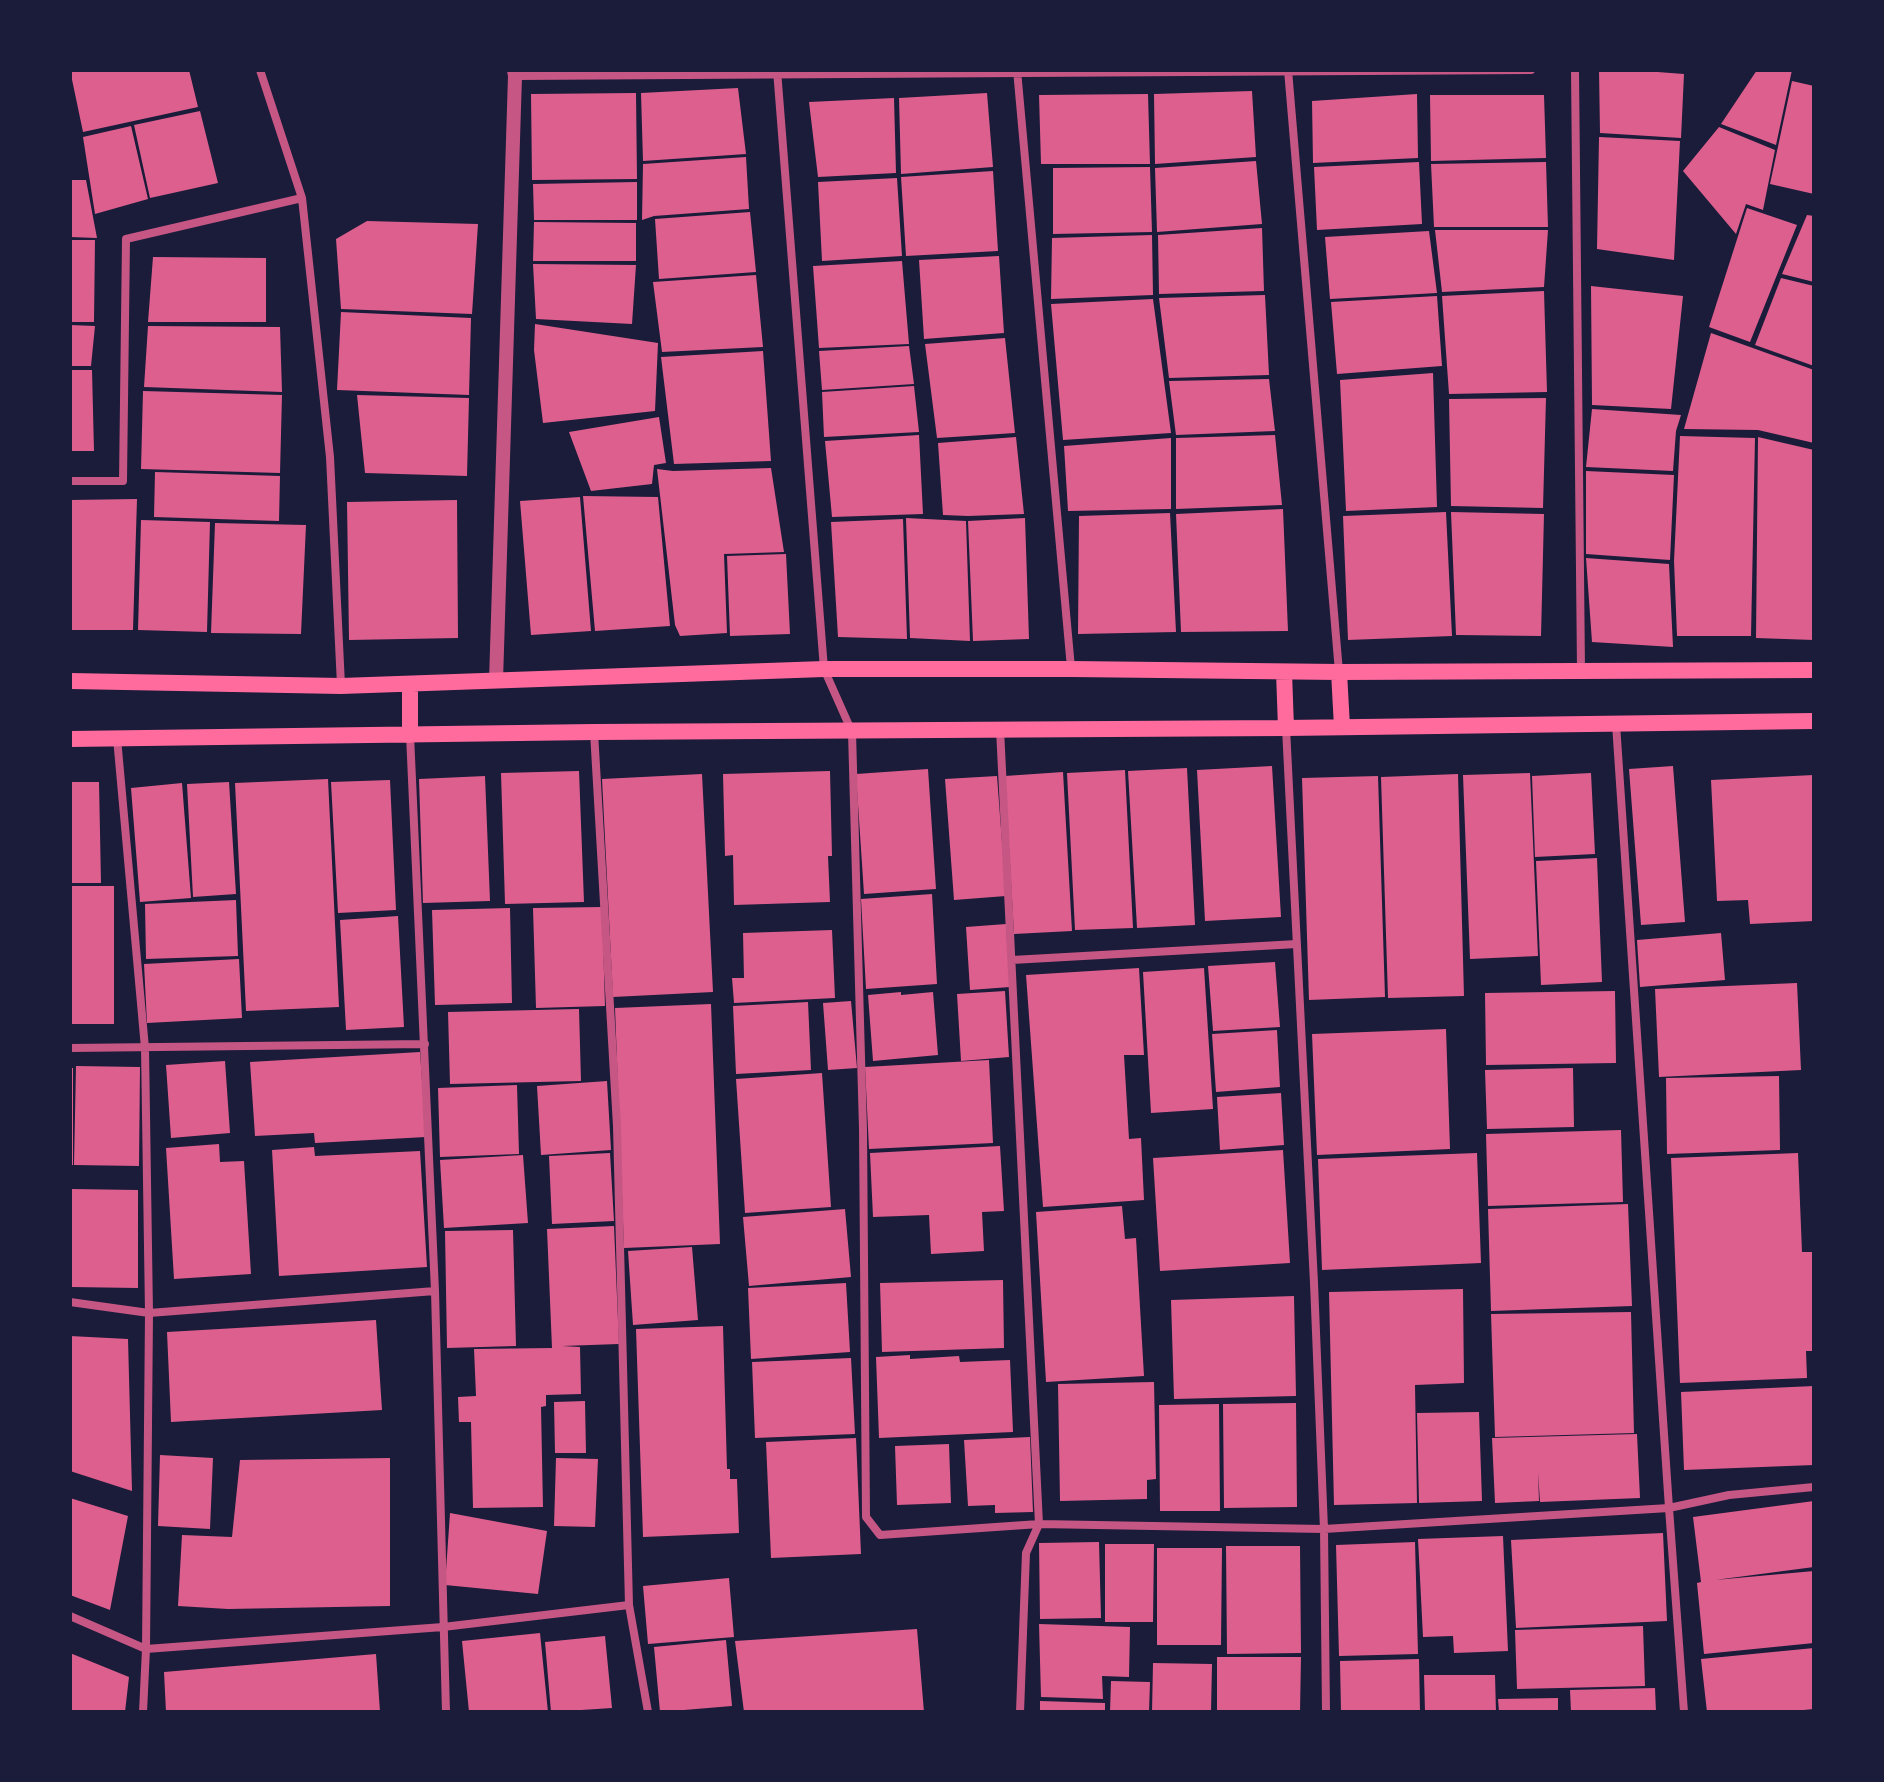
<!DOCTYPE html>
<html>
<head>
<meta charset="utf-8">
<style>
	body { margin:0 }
	#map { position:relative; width:1884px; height:1782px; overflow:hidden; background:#1b1b3a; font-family:"PT Sans",sans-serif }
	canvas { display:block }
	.frame { position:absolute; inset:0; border:72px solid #1b1b3a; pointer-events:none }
</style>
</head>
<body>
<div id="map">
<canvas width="1884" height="1782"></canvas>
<div class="frame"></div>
</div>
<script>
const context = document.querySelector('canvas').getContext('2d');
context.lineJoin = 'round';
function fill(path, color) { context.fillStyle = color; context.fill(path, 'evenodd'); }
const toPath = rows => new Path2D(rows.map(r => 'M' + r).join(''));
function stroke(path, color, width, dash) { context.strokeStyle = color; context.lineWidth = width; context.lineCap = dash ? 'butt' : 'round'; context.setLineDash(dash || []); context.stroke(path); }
fill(toPath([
	[70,70,189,70,198,107,83,132],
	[1599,70,1631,70,1684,74,1681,138,1600,133],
	[1757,70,1792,70,1776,145,1721,124],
	[1792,81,1814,86,1814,194,1770,184],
	[738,88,746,154,643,161,641,93],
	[1252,91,1256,157,1155,164,1154,94],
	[636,93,637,179,532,180,531,94],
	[987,93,993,167,901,174,899,98],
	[1148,94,1150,164,1041,164,1039,95],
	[1417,94,1418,158,1313,163,1312,101],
	[1430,95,1544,95,1546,158,1431,161],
	[894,98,896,173,818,177,809,102],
	[200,111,218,183,150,198,134,125],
	[131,126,148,199,95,214,83,137],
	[1719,127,1775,150,1763,210,1746,204,1736,234,1683,171],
	[1599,137,1680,141,1674,260,1597,249],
	[746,157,749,209,654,216,642,220,643,164],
	[1256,161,1262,224,1157,232,1155,168],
	[1419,162,1422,224,1317,230,1314,167],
	[1546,162,1548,227,1434,227,1431,164],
	[1150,167,1152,232,1053,234,1053,168],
	[993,171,998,251,906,256,901,177],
	[897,178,902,256,822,261,818,182],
	[70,180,86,180,97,238,70,237],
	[637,182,637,220,534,220,533,184],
	[1747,208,1797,225,1750,342,1709,327],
	[750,212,756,272,659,279,655,219],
	[1807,215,1814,216,1814,282,1782,274],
	[367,221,478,224,472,314,341,309,336,239],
	[534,222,636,223,636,261,533,261],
	[1262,228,1264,291,1159,294,1158,235],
	[1435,230,1548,230,1544,287,1442,292],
	[1429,231,1437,293,1330,299,1325,237],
	[1152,235,1153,295,1051,299,1052,238],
	[70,240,95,240,94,322,70,322],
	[999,256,1004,333,924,339,919,260],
	[153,257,266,258,266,322,148,322],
	[902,261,909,344,819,348,813,266],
	[533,264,636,265,632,324,536,319],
	[756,275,763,347,662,352,653,282],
	[1781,278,1814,286,1814,366,1755,345],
	[1591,286,1683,296,1671,409,1592,405],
	[1544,291,1547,392,1449,394,1442,296],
	[1265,295,1269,375,1169,378,1159,298],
	[1437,296,1442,366,1337,374,1331,302],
	[1153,299,1171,433,1063,440,1051,304],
	[341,312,471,318,469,395,337,390],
	[535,324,658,343,655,411,543,423,534,350],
	[70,325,95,326,91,366,70,366],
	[148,326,280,327,282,392,144,387],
	[1711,333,1814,370,1814,443,1758,430,1684,429],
	[1005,338,1015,433,937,438,925,344],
	[909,346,914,384,822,390,819,351],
	[763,351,771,461,674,464,661,357],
	[70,370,92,370,94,451,70,451],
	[1433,373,1437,507,1346,511,1340,380],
	[1269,379,1275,431,1176,435,1169,381],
	[914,386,919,432,824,437,822,392],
	[143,391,282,395,280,473,141,469],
	[357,395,469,398,467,476,365,473],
	[1546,398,1543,508,1451,506,1449,399],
	[1592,409,1681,415,1676,431,1673,471,1586,467],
	[659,417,666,463,654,465,652,484,591,491,569,432],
	[919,435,923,514,832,517,825,441],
	[1275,435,1282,505,1176,509,1176,438],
	[1680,436,1755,438,1751,636,1677,636,1674,561],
	[1016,437,1024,514,968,516,943,515,938,443],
	[1758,437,1814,450,1814,640,1756,638],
	[1171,438,1171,509,1068,511,1064,446],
	[771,468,784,552,724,554,727,633,680,636,675,625,657,469,673,471],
	[1586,471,1674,475,1670,560,1586,554],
	[155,472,280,476,279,521,154,517],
	[583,496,658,497,670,626,595,631],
	[580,497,591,631,531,635,520,501],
	[137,499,133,630,70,630,70,500],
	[457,500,458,638,349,640,347,502],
	[1283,509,1288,631,1181,632,1176,514],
	[1446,512,1452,636,1348,640,1343,516],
	[1451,512,1544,514,1541,636,1456,635],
	[1170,513,1176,632,1078,634,1079,516],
	[906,518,966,521,970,641,910,638],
	[1025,518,1029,639,973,641,968,521],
	[903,519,907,639,838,637,831,522],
	[141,520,210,522,207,632,138,630],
	[215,523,306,525,301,634,211,633],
	[786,554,790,634,730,636,727,556],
	[1586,558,1669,564,1673,647,1592,642],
	[1272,766,1281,917,1205,921,1197,770],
	[1673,766,1685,922,1641,925,1629,769],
	[1187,768,1195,925,1137,928,1128,771],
	[928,769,936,889,864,894,856,774],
	[1125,770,1133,928,1075,930,1067,773],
	[579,771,584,902,505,904,501,773],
	[830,771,832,856,828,856,830,902,734,905,733,855,725,856,723,774],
	[1063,772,1072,931,1014,934,1005,776],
	[1530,773,1538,956,1470,959,1463,775],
	[1591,773,1595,854,1535,857,1532,776],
	[702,774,713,992,613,997,602,779],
	[1458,774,1464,996,1388,998,1381,777],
	[1814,775,1814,921,1750,924,1748,900,1717,901,1711,780],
	[485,776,490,901,423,903,419,779],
	[997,776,1006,896,954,900,945,779],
	[1378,776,1385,997,1309,1000,1302,778],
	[328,779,339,1007,246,1011,235,783],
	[390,780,396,910,338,913,331,782],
	[70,782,99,782,101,883,70,883],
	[229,782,236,894,193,897,187,784],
	[182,783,191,898,140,902,131,788],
	[1597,858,1602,982,1541,985,1536,861],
	[70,886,114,886,114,1024,70,1024],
	[932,894,937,984,866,989,861,899],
	[236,900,238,956,146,959,145,904],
	[602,907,605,1006,536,1008,533,908],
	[510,908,512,1003,435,1005,432,910],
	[398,916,404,1027,346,1030,340,920],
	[1006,924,1010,987,970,990,966,927],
	[832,930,835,998,734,1003,732,978,744,978,743,933],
	[1721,933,1725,980,1640,987,1637,940],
	[239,959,242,1018,147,1023,144,964],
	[1275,962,1280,1027,1213,1031,1208,966],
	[1139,968,1144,1055,1124,1055,1129,1139,1141,1138,1144,1200,1043,1207,1026,975],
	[1204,968,1213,1109,1151,1113,1143,972],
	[1797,983,1801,1070,1659,1077,1655,989],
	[1005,991,1009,1057,961,1061,957,994],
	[1615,991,1616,1063,1486,1065,1485,993],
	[901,992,901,995,933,992,938,1055,873,1061,868,995],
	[851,1001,857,1068,828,1070,823,1003],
	[808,1002,811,1070,736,1074,733,1006],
	[711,1004,720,1244,624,1248,615,1008],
	[579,1009,581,1081,450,1084,448,1012],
	[1446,1029,1450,1149,1317,1155,1312,1034],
	[1277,1030,1280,1087,1216,1092,1212,1034],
	[420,1052,426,1137,315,1143,314,1133,255,1136,250,1062],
	[989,1060,993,1143,869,1149,865,1067],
	[225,1061,230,1133,171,1138,166,1065],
	[76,1066,140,1067,139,1166,74,1165],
	[70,1068,73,1068,73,1165,70,1165],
	[1573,1068,1574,1127,1487,1129,1485,1070],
	[822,1073,831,1207,745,1213,736,1079],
	[1779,1076,1780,1150,1667,1154,1666,1078],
	[607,1081,611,1150,541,1155,537,1086],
	[517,1085,519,1154,440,1157,438,1088],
	[1281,1093,1284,1145,1220,1150,1217,1097],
	[1621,1130,1623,1202,1488,1206,1486,1134],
	[219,1144,220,1162,244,1161,251,1274,174,1279,166,1148],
	[1000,1146,1004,1211,982,1212,984,1251,931,1254,929,1215,873,1217,870,1153],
	[314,1147,315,1156,420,1151,427,1267,279,1276,272,1150],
	[1283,1150,1290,1263,1160,1271,1153,1158],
	[610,1153,614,1221,552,1224,549,1156],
	[1477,1153,1481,1263,1322,1270,1318,1159],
	[1798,1153,1802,1252,1814,1252,1814,1351,1806,1351,1807,1378,1680,1383,1671,1158],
	[523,1155,528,1223,444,1228,440,1160],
	[71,1189,138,1190,138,1288,71,1287],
	[1628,1204,1632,1306,1491,1311,1488,1209],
	[1122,1206,1125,1239,1136,1238,1144,1376,1046,1382,1036,1212],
	[845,1209,851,1277,749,1286,743,1217],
	[614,1226,619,1344,562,1346,580,1347,581,1394,546,1395,546,1406,541,1407,543,1507,473,1508,471,1422,459,1422,458,1397,476,1396,474,1349,552,1348,547,1229],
	[513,1230,516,1346,447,1348,445,1231],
	[692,1247,698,1320,633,1325,628,1251],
	[1003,1280,1004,1348,882,1352,880,1283],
	[846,1283,850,1352,751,1359,748,1288],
	[1463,1289,1464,1383,1415,1385,1417,1503,1334,1505,1329,1292],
	[1294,1296,1296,1396,1174,1399,1171,1300],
	[1631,1312,1634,1433,1495,1437,1491,1314],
	[376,1320,382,1410,171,1422,167,1332],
	[723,1326,727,1469,730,1469,730,1479,737,1479,739,1533,643,1537,636,1329],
	[70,1336,128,1339,132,1491,70,1471],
	[910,1355,910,1359,959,1356,960,1362,1010,1360,1013,1432,879,1438,876,1357],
	[851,1358,855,1434,755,1438,752,1362],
	[1154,1382,1156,1479,1147,1480,1147,1499,1060,1501,1058,1384],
	[1814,1386,1814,1465,1684,1470,1681,1392],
	[585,1401,586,1453,555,1453,554,1402],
	[1296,1403,1297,1507,1224,1508,1223,1404],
	[1219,1404,1220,1511,1160,1511,1159,1405],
	[1479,1412,1482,1501,1419,1503,1417,1413],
	[1637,1434,1640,1498,1540,1502,1538,1472,1539,1501,1495,1503,1492,1438],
	[1030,1437,1033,1512,995,1513,995,1505,968,1506,964,1440],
	[856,1438,861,1554,771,1558,766,1442],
	[949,1444,951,1503,897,1505,895,1446],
	[160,1455,213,1458,210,1529,158,1526],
	[390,1458,390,1606,228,1609,178,1606,182,1535,232,1537,240,1460],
	[556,1458,598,1459,595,1527,554,1526],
	[70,1498,128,1516,110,1610,70,1595],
	[1814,1501,1814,1567,1715,1580,1814,1571,1814,1643,1704,1654,1697,1583,1701,1582,1693,1517],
	[450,1513,547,1531,538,1594,445,1585],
	[1663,1533,1667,1621,1516,1628,1511,1540],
	[1503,1536,1508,1651,1454,1653,1453,1636,1423,1637,1418,1539],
	[1099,1542,1101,1618,1040,1619,1039,1543],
	[1415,1542,1418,1654,1339,1656,1336,1545],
	[1105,1544,1154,1544,1153,1622,1105,1622],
	[1226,1546,1300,1546,1301,1653,1227,1654],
	[1157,1548,1222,1548,1221,1645,1157,1645],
	[729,1578,734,1637,648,1644,643,1586],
	[1039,1624,1130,1627,1129,1677,1102,1676,1103,1699,1041,1697],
	[1643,1626,1645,1686,1517,1689,1515,1630],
	[917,1629,924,1712,744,1712,735,1641],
	[540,1633,548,1712,469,1712,462,1641],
	[605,1636,612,1708,551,1712,545,1642],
	[726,1640,732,1706,660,1712,654,1647],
	[1814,1648,1814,1709,1783,1712,1707,1712,1701,1659],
	[70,1653,129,1677,125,1712,70,1712],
	[376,1654,380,1712,166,1712,164,1672],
	[1217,1657,1301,1657,1300,1712,1217,1712],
	[1419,1659,1420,1712,1341,1712,1340,1661],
	[1153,1663,1212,1664,1211,1712,1152,1712],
	[1424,1675,1495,1675,1496,1712,1425,1712],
	[1111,1681,1150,1682,1149,1712,1110,1712],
	[1655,1688,1656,1712,1571,1712,1570,1690],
	[1558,1698,1558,1712,1499,1712,1498,1699],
	[1040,1701,1105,1703,1105,1712,1040,1712]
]), '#dd5f8e');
stroke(toPath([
	[260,70,302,198,330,457,341,685],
	[777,70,824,669,852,732,863,1129,866,1517,880,1535,1039,1524,1324,1529,1669,1508,1729,1495,1814,1487],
	[1017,70,1071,668],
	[1288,70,1339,672],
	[1575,70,1581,671],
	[515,76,1531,70],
	[70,481,123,481,126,239,302,198],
	[1616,724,1669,1508,1684,1712],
	[1286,728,1314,1283,1324,1529,1326,1712],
	[1000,729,1039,1524,1026,1553,1020,1712],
	[594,732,617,1126,629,1605,648,1712],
	[410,735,435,1291,446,1712],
	[117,738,145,1048,149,1313,146,1649,143,1712],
	[1012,960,1297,944],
	[70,1048,425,1044],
	[70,1302,149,1313,435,1291],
	[70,1616,146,1649,443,1627,629,1605]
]), '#c65784', 8);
stroke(toPath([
	[496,681,515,76,514,70]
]), '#c65784', 14);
stroke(toPath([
	[1284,672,1286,728],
	[1339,672,1342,727],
	[70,681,341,686,824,669,1071,669,1339,672,1814,670],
	[410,735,410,684],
	[70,739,594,732,1286,728,1814,721]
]), '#ff6b9d', 16);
</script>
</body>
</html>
